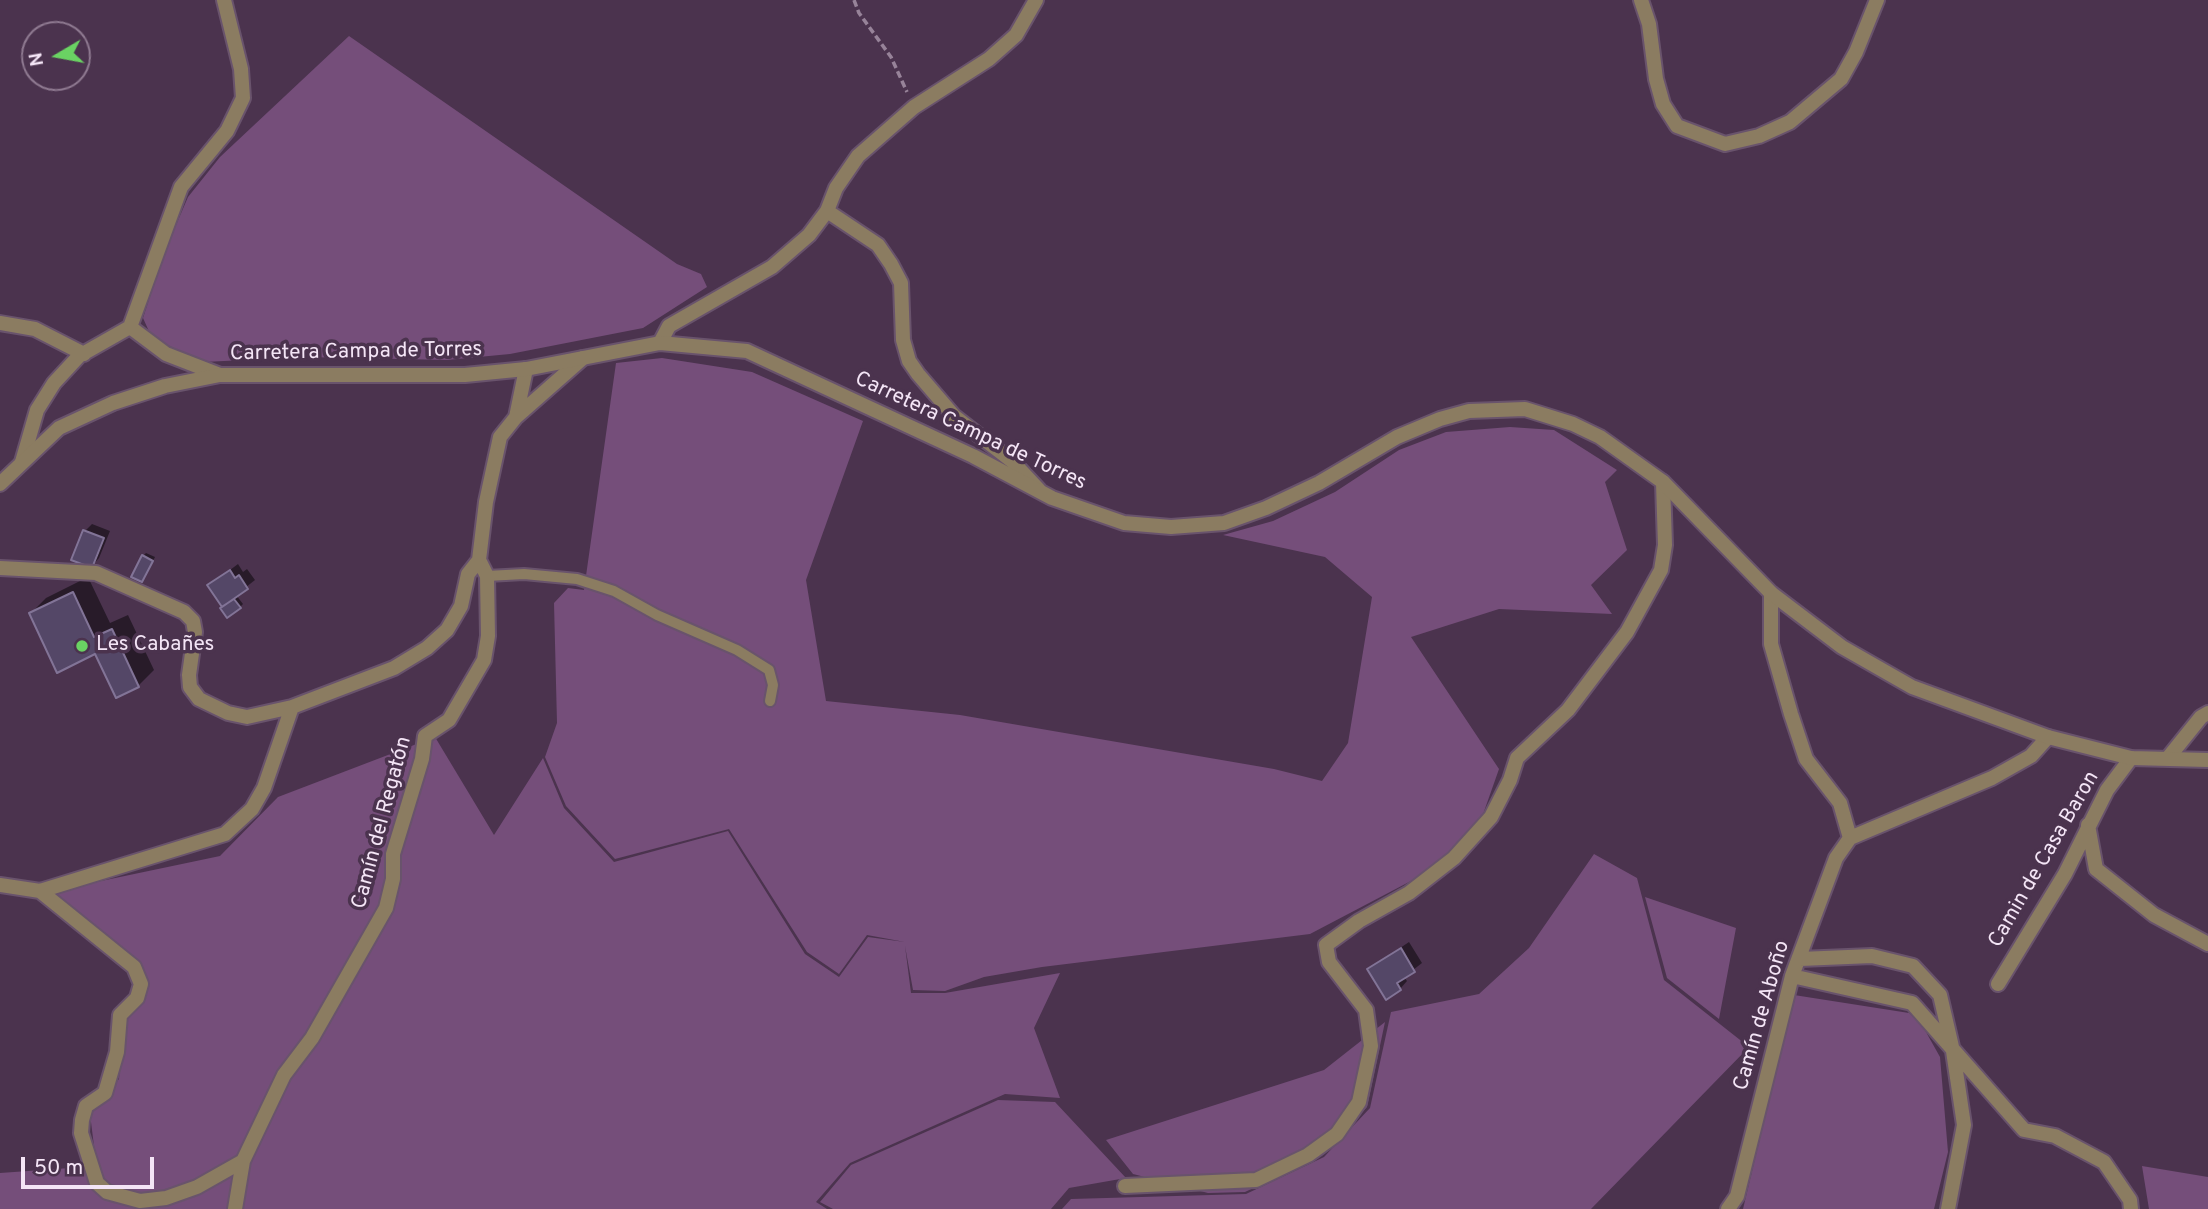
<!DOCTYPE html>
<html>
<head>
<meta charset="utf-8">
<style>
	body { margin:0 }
	#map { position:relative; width:2208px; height:1209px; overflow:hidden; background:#4b334e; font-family:Overpass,sans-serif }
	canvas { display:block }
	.north { position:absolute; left:21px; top:21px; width:70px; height:70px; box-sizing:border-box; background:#4b334e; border:2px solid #8f7a91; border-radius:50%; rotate:260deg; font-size:19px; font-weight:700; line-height:28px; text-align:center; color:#f4e5f6 }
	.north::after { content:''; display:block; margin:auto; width:24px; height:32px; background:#6ad363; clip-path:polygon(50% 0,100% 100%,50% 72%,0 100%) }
	.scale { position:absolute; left:21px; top:1157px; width:133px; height:32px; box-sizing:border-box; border:4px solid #f4e5f6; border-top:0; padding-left:9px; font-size:21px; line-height:24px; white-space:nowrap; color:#f4e5f6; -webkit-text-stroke:5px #4b334e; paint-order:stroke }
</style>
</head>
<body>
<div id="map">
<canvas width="2208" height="1209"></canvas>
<div class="north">N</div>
<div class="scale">50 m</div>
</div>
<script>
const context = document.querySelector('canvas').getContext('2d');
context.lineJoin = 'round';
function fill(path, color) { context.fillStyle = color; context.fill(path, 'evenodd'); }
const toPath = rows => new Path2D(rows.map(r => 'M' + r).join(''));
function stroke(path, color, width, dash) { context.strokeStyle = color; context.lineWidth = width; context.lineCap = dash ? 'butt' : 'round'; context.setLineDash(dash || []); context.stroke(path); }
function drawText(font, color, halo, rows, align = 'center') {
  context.font = font + ' Overpass,sans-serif'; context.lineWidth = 7; context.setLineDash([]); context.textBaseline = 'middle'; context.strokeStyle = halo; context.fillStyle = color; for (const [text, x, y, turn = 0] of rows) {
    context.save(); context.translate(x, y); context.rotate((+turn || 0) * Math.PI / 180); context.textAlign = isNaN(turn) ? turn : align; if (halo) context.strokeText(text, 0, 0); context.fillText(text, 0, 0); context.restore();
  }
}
fill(toPath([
	[349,36,677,264,701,274,707,287,643,328,510,354,447,360,305,357,204,362,152,338,143,318,164,253,188,197,220,157],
	[662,358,752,372,863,421,806,580,826,701,960,715,1274,769,1322,781,1348,743,1372,597,1325,557,1223,535,1273,521,1335,492,1399,450,1446,432,1510,427,1554,430,1617,470,1605,482,1627,550,1591,585,1612,614,1499,609,1411,637,1499,769,1481,820,1430,871,1310,934,1042,967,984,977,945,991,913,990,905,946,911,993,945,993,1060,973,1034,1028,1060,1098,1005,1094,850,1163,816,1202,827,1209,0,1209,0,1173,70,1168,95,1154,90,1114,119,1079,123,1016,146,993,136,964,57,899,58,890,220,856,278,797,435,737,494,835,543,758,564,808,614,862,728,831,805,954,839,977,868,937,905,942,867,935,839,974,807,952,729,829,615,859,566,806,545,757,557,723,554,603,568,588,584,590,616,363],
	[1594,854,1637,878,1664,980,1749,1047,1591,1209,1062,1209,1071,1199,1246,1194,1324,1157,1370,1108,1391,1012,1479,994,1529,948],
	[1645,897,1736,928,1719,1019,1667,978],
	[1794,995,1909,1013,1921,1023,1940,1057,1948,1152,1934,1209,1743,1209],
	[1385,1022,1367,1107,1323,1155,1245,1192,1208,1193,1133,1174,1106,1140,1324,1070],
	[998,1100,1055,1102,1126,1178,1069,1188,1051,1209,833,1209,820,1202,851,1165],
	[2142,1166,2208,1177,2208,1209,2149,1209]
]), '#754e7a');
fill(toPath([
	[92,524,110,531,99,558,92,566,85,531],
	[146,553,155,557,145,577,143,556],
	[238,564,243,572,247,569,255,580,236,595,243,604,240,607,224,607,210,585],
	[88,577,110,623,128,615,154,670,138,686,96,652,31,613,46,598],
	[1409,942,1422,963,1404,977,1407,981,1400,989,1369,969]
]), '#0007');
const building = toPath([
	[83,530,104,538,92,568,71,560,83,530],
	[142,555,153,561,142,582,131,577,142,555],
	[230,570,235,578,239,575,248,589,222,607,207,585,230,570],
	[73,592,94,637,112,629,139,687,116,698,95,654,57,673,29,613,73,592],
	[234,599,241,608,227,618,220,608,234,599],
	[1401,948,1415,972,1397,983,1401,990,1386,1000,1367,969,1401,948]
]);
fill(building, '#544767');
stroke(building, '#827497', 2);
const service = toPath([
	[487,576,524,574,577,579,614,591,657,615,737,650,769,670,773,685,770,701]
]);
const minor = toPath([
	[1641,0,1649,24,1656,79,1663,104,1677,126,1725,144,1759,136,1790,122,1841,79,1856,52,1877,0],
	[827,211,878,245,891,264,901,283,903,340,909,361,918,374,954,416,1012,461,1039,490],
	[0,323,35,329,84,354],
	[660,343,669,326,772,267,809,235,827,211,836,188,858,156,914,107,989,59,1016,35,1036,0],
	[220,375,166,354,130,327,181,187,227,131,243,98,241,69,224,0],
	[516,417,583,358],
	[22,462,37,410,54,383,79,356,130,327],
	[479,560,486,502,500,437,516,417,526,369],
	[0,568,96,573,184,612,193,621,195,632,189,675,190,687,199,699,228,713,247,717,292,707],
	[1771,593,1771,644,1791,714,1806,759,1840,803,1850,838],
	[2168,758,2201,717,2208,713],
	[2088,825,2096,869,2154,915,2208,944],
	[0,885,40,891,134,967,141,984,137,998,120,1015,117,1052,105,1093,86,1106,82,1120,81,1133,97,1183,107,1192,140,1201,166,1198,197,1187,243,1161],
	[40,891,225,834,252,809,264,788,292,707,394,668,427,648,447,630,461,606,468,574,479,560],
	[1800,959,1872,956,1913,966,1940,995,1953,1051,1964,1125,1948,1209],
	[1792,976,1912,1003,2024,1130,2055,1136,2104,1162,2130,1200,2131,1209],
	[1998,984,2065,874,2107,790,2131,758],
	[1125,1186,1256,1180,1308,1155,1337,1134,1359,1102,1371,1046,1366,1010,1329,962,1326,945,1359,921,1409,893,1454,858,1491,817,1510,780,1517,758,1568,710,1627,632,1661,570,1665,545,1663,482],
	[235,1209,243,1161,284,1075,312,1038,386,908,393,879,393,854,422,759,425,736,449,720,484,660,488,636,487,576,479,560],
	[1728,1209,1737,1196,1792,976,1836,858,1850,838,1992,778,2031,756,2048,737]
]);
const tertiary = toPath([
	[0,484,59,428,113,403,165,386,220,375,465,375,526,369,660,343,747,351,973,456,1052,498,1124,523,1171,527,1224,523,1266,508,1319,483,1397,437,1440,419,1469,411,1525,409,1573,424,1600,437,1663,482,1771,593,1842,647,1912,687,2048,737,2131,758,2208,760]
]);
stroke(service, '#69536c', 14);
stroke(minor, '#69536c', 18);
stroke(tertiary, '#69536c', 18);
stroke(toPath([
	[854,0,859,13,891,57,907,92]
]), '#978399', 3.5, [7, 3.5]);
stroke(service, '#8b7c61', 10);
stroke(minor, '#8b7c61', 14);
stroke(tertiary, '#8b7c61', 14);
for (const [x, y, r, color] of [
	[82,646,7,"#6ad363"]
]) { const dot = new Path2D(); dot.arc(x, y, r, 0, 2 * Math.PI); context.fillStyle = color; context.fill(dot); stroke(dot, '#4b334e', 2.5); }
drawText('21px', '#f4e5f6', '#4b334e', [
	["Carretera Campa de Torres",356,353,-1],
	["Carretera Campa de Torres",970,432,25],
	["Camín del Regatón",383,823,-75],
	["Camin de Casa Baron",2045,860,-60],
	["Camín de Aboño",1763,1016,-74]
]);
drawText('21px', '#f4e5f6', '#4b334e', [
	["Les Cabañes",96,646]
], 'left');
</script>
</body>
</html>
